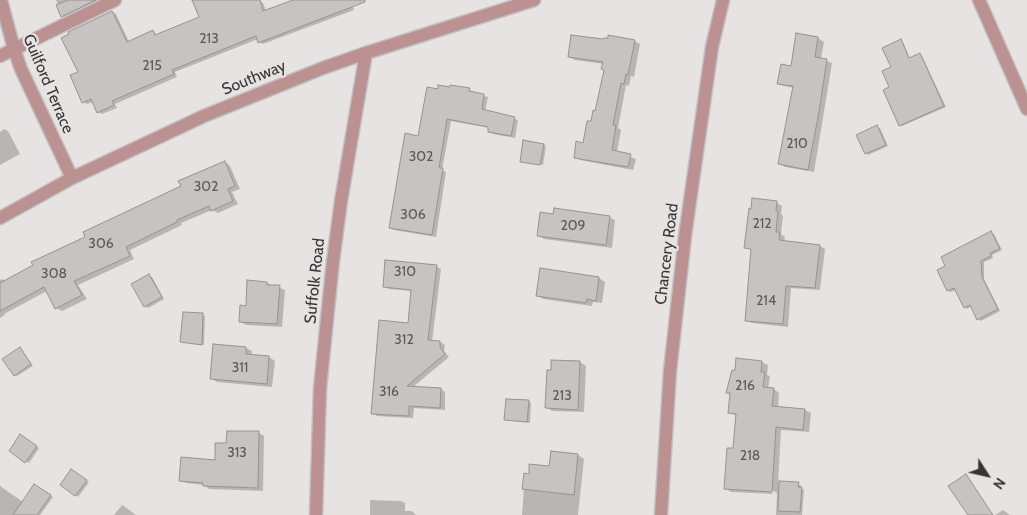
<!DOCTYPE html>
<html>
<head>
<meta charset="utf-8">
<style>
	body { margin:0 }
	#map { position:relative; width:1027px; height:515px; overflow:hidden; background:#e8e3e3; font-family:Cabin,sans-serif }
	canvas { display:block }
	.north { position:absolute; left:962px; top:450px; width:50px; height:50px; -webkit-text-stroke:4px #e8e3e3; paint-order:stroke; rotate:125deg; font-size:14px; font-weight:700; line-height:20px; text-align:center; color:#373535 }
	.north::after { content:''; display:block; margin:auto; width:18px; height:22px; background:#373535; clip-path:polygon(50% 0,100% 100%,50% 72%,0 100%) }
</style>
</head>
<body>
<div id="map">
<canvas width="1027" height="515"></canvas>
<div class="north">N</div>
</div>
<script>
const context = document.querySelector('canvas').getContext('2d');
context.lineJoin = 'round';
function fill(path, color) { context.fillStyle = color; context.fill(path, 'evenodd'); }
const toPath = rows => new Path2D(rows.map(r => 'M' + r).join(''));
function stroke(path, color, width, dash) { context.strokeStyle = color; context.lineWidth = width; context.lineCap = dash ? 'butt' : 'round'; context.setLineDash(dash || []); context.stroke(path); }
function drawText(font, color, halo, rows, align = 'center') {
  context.font = font + ' Cabin,sans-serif'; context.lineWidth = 4.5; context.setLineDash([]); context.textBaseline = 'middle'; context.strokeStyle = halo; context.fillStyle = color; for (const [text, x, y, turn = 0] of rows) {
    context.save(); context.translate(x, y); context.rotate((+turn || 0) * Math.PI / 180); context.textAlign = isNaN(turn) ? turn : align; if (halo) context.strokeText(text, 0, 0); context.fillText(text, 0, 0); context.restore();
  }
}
fill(toPath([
	[56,0,107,0,68,19,62,16],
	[194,0,259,0,263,3,266,11,297,0,350,0,354,10,263,44,259,42,258,39,175,72,177,77,115,104,117,108,102,114,98,112,93,102,87,104,83,102,80,73,112,12,116,14,129,42,153,31,158,36,201,18],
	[818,38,824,42,821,59,832,63,814,172,785,167,779,163,794,88,784,86,779,83],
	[604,40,635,41,640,44,634,77,631,76,629,86,626,85,618,128,621,130,617,152,636,159,633,170,580,160,575,157,584,144,596,112,605,70,604,64,575,60,569,57],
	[901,41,903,42,910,59,920,55,922,56,946,107,902,126,900,125,891,88,893,68],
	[469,89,473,93,488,97,485,111,518,120,515,138,493,134,489,131,490,128,451,121,442,170,446,172,436,237,394,230,390,228,419,137,439,90],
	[877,127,880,128,888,146,868,155,866,153],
	[4,129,8,131,20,154,0,165,0,132],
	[543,145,546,146,543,165,524,162],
	[225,162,230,166,240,189,232,192,238,204,218,213,212,210,181,223,182,225,130,250,134,259,78,285,87,299,62,311,56,308,47,291,4,314,5,315,0,318,0,280,2,279,6,281],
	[777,203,782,206,781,214,783,216,781,234,785,237,784,242,820,246,825,249,820,290,791,288,788,327,752,323,747,320,753,250,745,247],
	[554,215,609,217,615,220,612,248,544,239,538,235],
	[991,233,994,234,1002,250,992,255,993,258,984,262,984,279,1000,311,981,321,978,319,972,306,967,309,965,307,956,290,951,292,948,291,938,271],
	[436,266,441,269,432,342,440,342,445,345,444,351,449,357,413,387,441,389,445,392,445,410,414,408,413,418,377,416,373,413,409,325,412,291,389,289,384,286],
	[149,276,152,277,164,299,148,308,145,306],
	[599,278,605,282,602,303,593,302,592,306,543,299,537,295],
	[267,283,285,290,282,327,246,325,240,321,247,307],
	[202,315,205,316,204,345,181,342],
	[246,348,252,351,251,356,269,357,275,361,272,387,217,382,212,379],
	[20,349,33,366,17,376,15,375],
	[737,360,762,362,768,365,767,375,770,376,768,389,774,389,779,393,778,408,805,410,811,413,809,432,781,430,778,483,801,485,800,488,804,490,802,515,776,515,777,493,768,488,766,490,774,494,731,492,725,488,734,450,737,416,730,413,731,395,727,393,736,371],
	[552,361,580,362,586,366,584,412,552,411,546,407],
	[528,401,531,403,530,423,505,420],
	[259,433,264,436,263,491,209,489,204,485,186,483,180,480,216,461,227,444],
	[20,436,39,448,29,463,10,451],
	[578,455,584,459,578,515,522,515,525,474,530,475],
	[74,472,89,482,78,497,61,485],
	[35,485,53,497,40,515,0,515,0,486,23,502],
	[370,500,401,501,405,503,405,511,412,511,416,515,370,515],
	[122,505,124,506,136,515,114,515],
	[1003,510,1010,515,995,515]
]), '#0003');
const building = toPath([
	[68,0,96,0,61,17,56,5,68,0],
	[192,0,260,0,263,11,293,0,365,0,365,2,258,43,256,36,172,70,174,74,112,101,114,105,97,113,91,99,82,103,70,75,78,72,61,38,69,34,68,32,112,11,127,42,153,30,155,35,199,17,192,0],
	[796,33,818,37,815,57,827,59,819,112,808,170,778,164,793,86,777,84,781,64,791,66,796,33],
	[571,35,603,39,604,38,608,38,608,35,635,40,628,75,626,74,624,84,621,83,613,125,616,125,612,150,631,154,628,167,574,158,576,141,583,143,587,121,591,121,593,110,595,111,604,70,601,69,603,62,568,57,571,35],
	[901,39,909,58,920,53,944,106,899,126,883,90,889,87,882,71,891,67,882,48,901,39],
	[438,85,450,87,450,85,470,88,469,91,484,94,482,109,515,117,511,136,488,132,488,127,447,119,439,168,443,168,432,235,389,228,405,133,418,136,427,87,438,89,438,85],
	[877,125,886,145,865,154,856,135,877,125],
	[523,140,544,144,540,165,520,162,523,140],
	[225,161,235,186,228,189,233,201,211,211,209,206,177,220,177,222,126,247,130,256,74,281,82,295,55,309,44,287,0,311,0,283,33,265,31,262,85,237,83,232,181,186,178,181,225,161],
	[752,198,777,201,776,211,778,211,776,232,780,232,779,240,820,245,815,288,786,286,783,324,745,321,751,249,744,248,749,208,751,209,752,198],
	[554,208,610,216,606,245,537,236,540,212,553,214,554,208],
	[991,231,1000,249,990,253,991,256,981,261,982,277,998,309,977,320,970,305,964,308,954,288,947,291,937,270,945,266,941,257,991,231],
	[385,260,437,265,428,340,440,341,440,347,445,354,407,386,441,388,440,408,409,406,409,416,371,414,379,320,408,323,411,290,383,287,385,260],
	[540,268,599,277,596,301,587,299,586,303,536,296,540,268],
	[149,274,162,297,144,307,131,284,149,274],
	[247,280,267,282,267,285,280,285,277,324,239,322,240,305,246,306,247,280],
	[183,312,203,313,202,345,180,342,183,312],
	[213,344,246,347,246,354,269,356,267,384,210,379,213,344],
	[20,347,31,364,14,376,2,359,20,347],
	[736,358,762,361,761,372,765,372,763,387,774,388,772,406,805,409,803,430,776,427,772,492,724,489,727,448,733,448,736,414,728,413,730,393,726,393,732,370,735,370,736,358],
	[551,360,580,361,578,410,545,408,547,370,551,370,551,360],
	[506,399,529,400,527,422,504,420,506,399],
	[227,431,259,431,258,488,203,486,203,483,179,481,181,457,215,460,215,443,226,443,227,431],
	[20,434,37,446,25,463,9,451,20,434],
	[551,451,578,454,574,495,522,489,524,473,529,474,529,464,549,466,551,451],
	[71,469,87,480,75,496,60,485,71,469],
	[966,474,993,515,968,515,948,486,966,474],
	[779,481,799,482,798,487,802,487,800,512,778,511,779,481],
	[34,484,51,495,37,515,13,515,34,484]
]);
fill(building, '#c8c3c3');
stroke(building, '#979292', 1);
const minor = toPath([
	[1,0,14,49,21,69,72,178],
	[979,0,1027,109],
	[0,56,115,0],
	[0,218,72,178,204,116,323,68,366,53,534,0],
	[316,515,320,388,333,261,341,201,366,53],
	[661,515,670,371,685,236,712,47,723,0]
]);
stroke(minor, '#c5c0c0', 15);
stroke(minor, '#bc9192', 12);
drawText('14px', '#5b5858', null, [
	["213",209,39],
	["215",152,66],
	["210",797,144],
	["302",421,157],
	["302",206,187],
	["306",413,215],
	["212",762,224],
	["209",573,226],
	["306",101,244],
	["310",405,272],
	["308",54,274],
	["214",766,301],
	["312",404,340],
	["311",240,368],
	["216",745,386],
	["316",389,392],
	["213",562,396],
	["313",237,453],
	["218",750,456]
]);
drawText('16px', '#373535', '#e8e3e3', [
	["Southway",254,78,-22],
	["Guilford Terrace",48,84,67],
	["Chancery Road",667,254,-83],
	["Suffolk Road",315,281,-84]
]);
</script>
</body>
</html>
